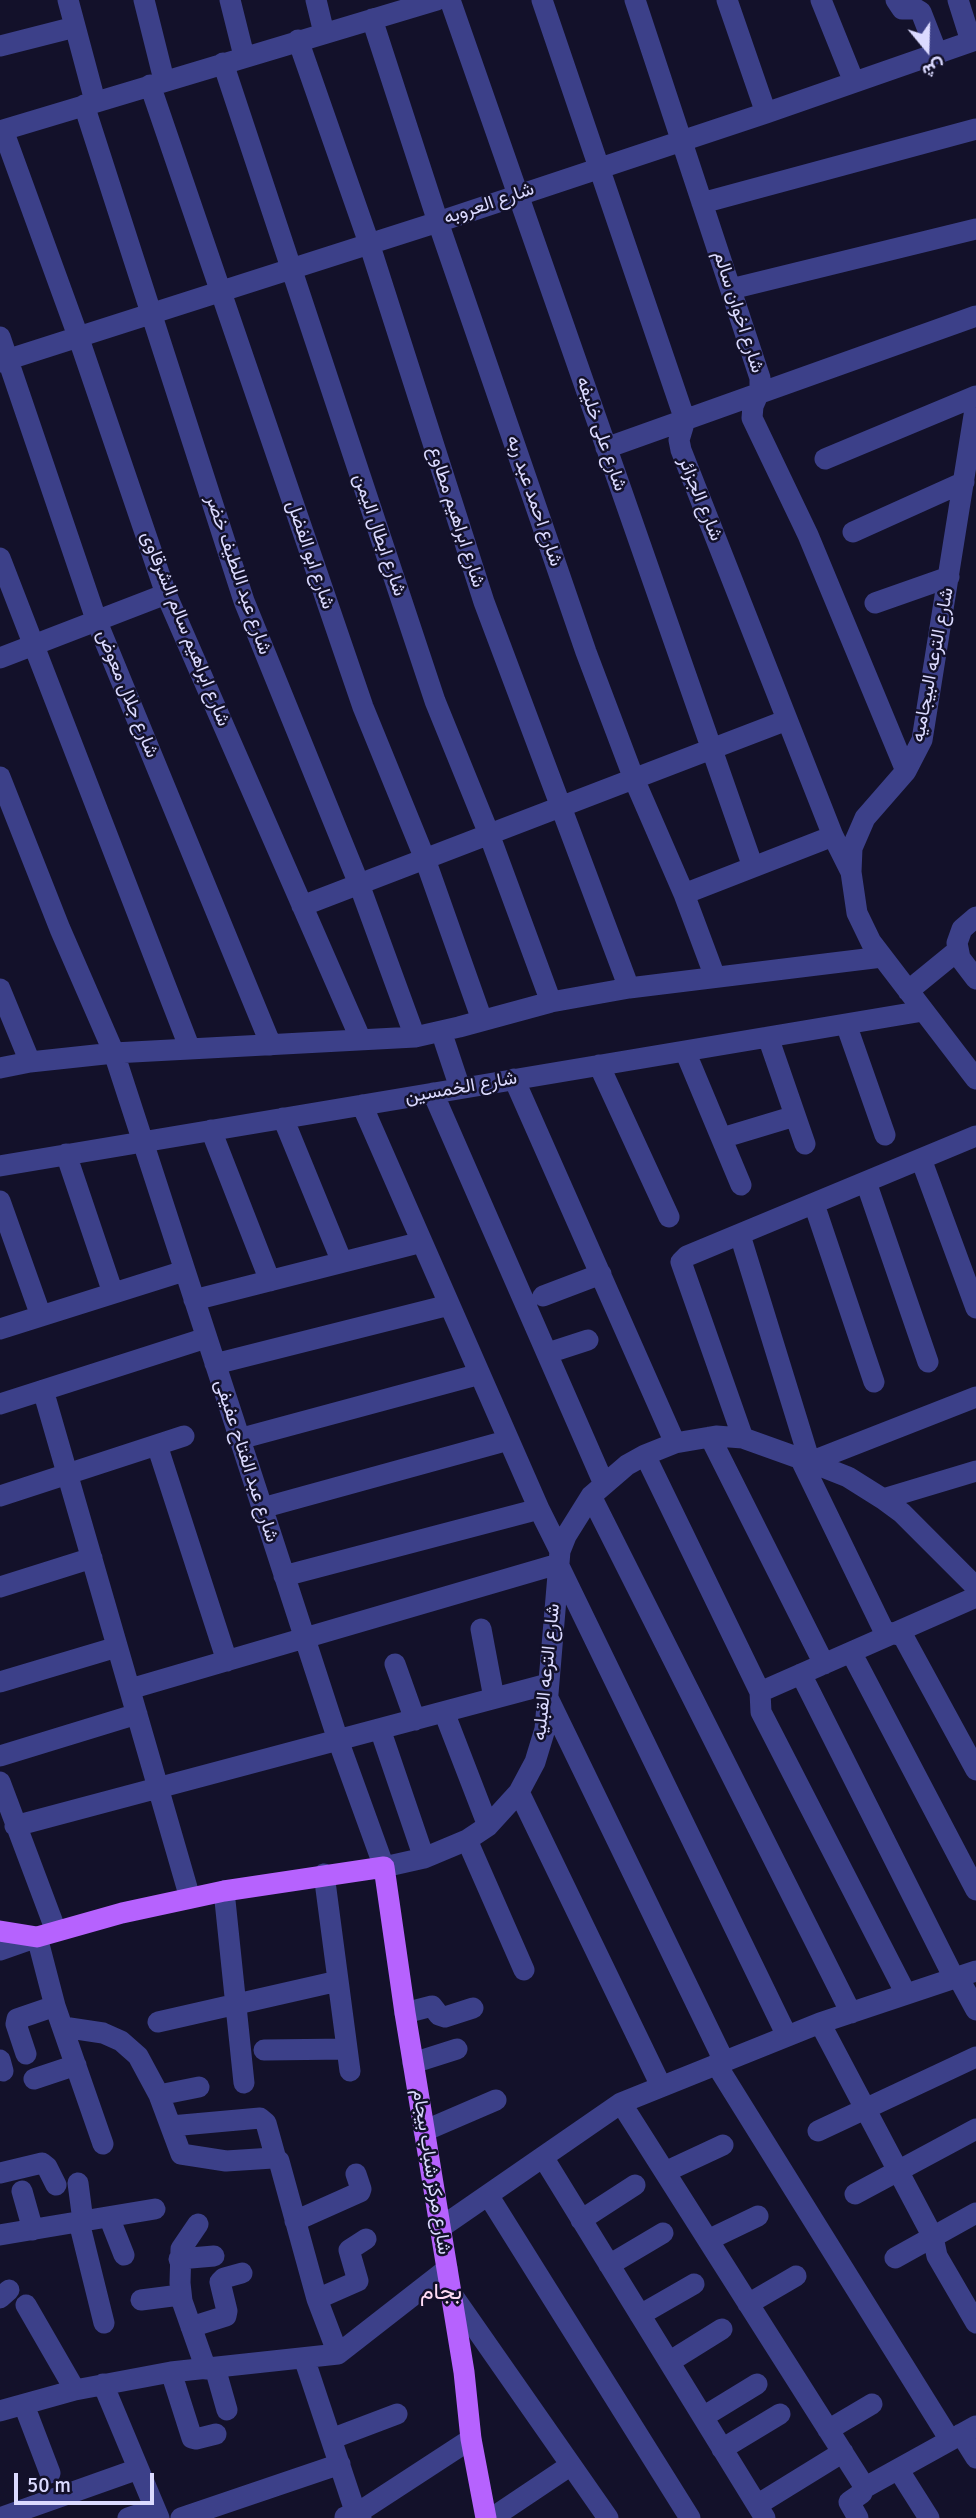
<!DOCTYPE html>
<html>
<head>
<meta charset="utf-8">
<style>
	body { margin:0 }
	#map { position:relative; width:976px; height:2518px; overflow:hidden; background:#13112a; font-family:Signika,Vazirmatn,sans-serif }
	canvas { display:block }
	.north { position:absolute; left:892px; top:14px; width:70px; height:70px; -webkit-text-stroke:5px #13112a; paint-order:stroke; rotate:161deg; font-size:19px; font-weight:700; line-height:28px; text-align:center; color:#dbdaff }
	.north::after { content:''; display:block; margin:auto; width:24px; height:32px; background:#dbdaff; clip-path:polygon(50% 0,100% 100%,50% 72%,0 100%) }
	.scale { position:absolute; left:14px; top:2473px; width:140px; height:32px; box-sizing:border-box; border:4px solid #dbdaff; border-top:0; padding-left:9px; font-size:21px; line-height:24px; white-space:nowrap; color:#dbdaff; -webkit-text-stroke:5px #13112a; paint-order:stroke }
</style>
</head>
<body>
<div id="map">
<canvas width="976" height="2518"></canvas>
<div class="north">ش</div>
<div class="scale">50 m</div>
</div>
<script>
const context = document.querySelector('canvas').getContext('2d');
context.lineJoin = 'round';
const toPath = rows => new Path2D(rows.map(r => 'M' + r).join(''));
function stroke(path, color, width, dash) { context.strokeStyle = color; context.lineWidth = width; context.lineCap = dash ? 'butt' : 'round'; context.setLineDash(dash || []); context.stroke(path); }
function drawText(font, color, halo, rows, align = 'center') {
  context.font = font + ' Signika,Vazirmatn,sans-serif'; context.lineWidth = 5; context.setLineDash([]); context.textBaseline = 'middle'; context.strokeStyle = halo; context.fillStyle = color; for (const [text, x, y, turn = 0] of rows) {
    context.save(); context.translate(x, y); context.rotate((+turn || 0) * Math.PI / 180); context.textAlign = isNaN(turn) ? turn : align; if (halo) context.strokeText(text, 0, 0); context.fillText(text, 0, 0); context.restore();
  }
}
stroke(toPath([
	[68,0,95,101],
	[144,0,164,80],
	[230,0,244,56],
	[316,0,324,33],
	[450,0,753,867],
	[542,0,685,420,679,440,681,450,833,836,851,872],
	[635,0,760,378,760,390,753,406,752,418,808,535,906,771],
	[727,0,766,113],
	[821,0,854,82],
	[896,0,902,9,916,9,921,12,937,53],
	[958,0,971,41],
	[372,19,438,222,586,652,634,779,684,894,715,977],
	[298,40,369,243,484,602,629,988],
	[0,46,75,27],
	[223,63,435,701,489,834,551,1002],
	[150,85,363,707,425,859,482,1020],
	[84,105,244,601,359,884,415,1037],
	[3,130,78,336,166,594,361,1040],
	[0,131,437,0],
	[702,203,976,129],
	[731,289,976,229],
	[0,337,97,622,271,1045],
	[0,362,438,222,766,113,976,40],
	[976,403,922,740,906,771,865,818,852,848,851,872,857,913,871,942,976,1079],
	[606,448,976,316],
	[825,459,976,396],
	[853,532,964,482],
	[0,558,190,1049],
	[875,603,949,577],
	[0,658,166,594],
	[0,777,60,929,114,1053,338,1740,384,1867,424,1858,467,1840,488,1826,519,1792,535,1762,545,1729,560,1551,566,1536,591,1496,627,1465,645,1455,675,1443,716,1436,743,1438,810,1462,848,1477,883,1499,902,1513,976,1587],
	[684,894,833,836],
	[302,906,787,720],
	[976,917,962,929,957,943,960,958,976,979],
	[0,989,30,1062],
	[908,991,957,951],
	[846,1024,885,1135],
	[441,1031,460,1088],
	[768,1037,805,1144],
	[685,1051,741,1185],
	[599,1065,669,1217],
	[0,1068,30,1062,114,1053,415,1037,459,1027,551,1002,629,988,882,957],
	[514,1079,675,1443],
	[433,1093,604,1484],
	[362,1105,539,1509,560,1551],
	[283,1118,342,1262],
	[211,1130,270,1281],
	[722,1138,795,1116],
	[66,1154,113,1293],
	[921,1159,976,1308],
	[0,1166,923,1011],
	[866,1182,928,1362],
	[0,1201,41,1316],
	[814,1204,874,1382],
	[740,1235,810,1462,976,1397],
	[543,1296,601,1274],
	[194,1300,422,1242],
	[0,1329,184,1271],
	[548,1353,588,1340],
	[215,1364,449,1305],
	[43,1390,190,1898],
	[0,1404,206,1338],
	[710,1437,824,1664],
	[743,1438,681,1262,687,1256,976,1136],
	[239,1439,480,1374],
	[157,1445,227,1661],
	[645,1455,760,1692,761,1712,906,1994],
	[800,1458,884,1631,903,1636,976,1770],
	[0,1496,184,1436],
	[591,1496,851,2013],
	[883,1499,976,1471],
	[262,1508,509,1440],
	[284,1576,539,1509],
	[0,1587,92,1558],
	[481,1629,494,1698],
	[851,1652,976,1890],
	[395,1664,415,1720],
	[801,1674,954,1978],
	[0,1682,117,1647],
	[130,1689,558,1564,787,2036],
	[760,1692,976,1597],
	[548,1698,724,2061],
	[444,1712,488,1826],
	[380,1729,424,1858],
	[0,1756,137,1714],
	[0,1782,56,1931],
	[519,1792,661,2086],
	[15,1826,548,1684],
	[467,1840,524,1970],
	[324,1874,350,2071],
	[224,1891,244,2083],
	[0,1950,37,1937,55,2006,103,2144],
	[958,1977,976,2010],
	[405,2013,432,2006,439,2015,445,2017,473,2008],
	[158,2022,338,1981],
	[820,2023,933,2237,937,2256,976,2323],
	[63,2027,103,2033,121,2041,138,2056,159,2095,181,2154,226,2161,273,2158,279,2161,317,2299,338,2354],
	[264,2050,347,2049],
	[26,2054,16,2024,17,2019,55,2006],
	[0,2060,3,2071],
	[413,2063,457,2049],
	[716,2064,950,2440],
	[34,2079,76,2065],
	[159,2095,199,2087],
	[621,2103,864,2486,862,2493,849,2502,858,2518],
	[171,2126,260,2118,266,2123,276,2159],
	[424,2131,496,2100],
	[818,2131,976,2057],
	[543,2157,765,2518],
	[665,2172,723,2145],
	[0,2173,42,2163,47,2167,56,2185],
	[78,2183,83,2221],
	[22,2191,33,2230],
	[855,2194,976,2129],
	[488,2195,690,2518],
	[109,2217,124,2255],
	[581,2220,635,2185],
	[295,2221,360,2192,361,2189,356,2174],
	[79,2222,104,2323],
	[198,2224,181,2249,180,2283,182,2301,206,2369],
	[440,2228,621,2103,820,2023,976,1971],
	[0,2235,155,2209],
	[708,2240,758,2216],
	[895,2258,976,2213],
	[179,2259,214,2256],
	[609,2265,663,2233],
	[451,2293,608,2518],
	[0,2298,9,2290],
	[317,2299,358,2281,349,2250,366,2239],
	[141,2300,180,2295],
	[748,2304,796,2276],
	[26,2305,75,2390],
	[640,2315,694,2284],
	[191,2327,226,2316,227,2311,220,2282,224,2278,242,2273],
	[304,2358,356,2514,361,2518],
	[669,2362,722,2329],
	[215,2368,227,2410],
	[171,2372,192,2438,196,2439,216,2434],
	[103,2384,159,2518],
	[24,2405,50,2473],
	[0,2411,75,2390,171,2372,338,2354,447,2269],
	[703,2417,757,2384],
	[828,2430,872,2404],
	[961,2434,976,2458],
	[331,2439,397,2414],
	[722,2449,780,2414],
	[898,2469,929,2518],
	[864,2488,976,2426],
	[757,2505,843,2452],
	[345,2517,356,2514,471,2439],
	[0,2518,138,2469],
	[128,2518,155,2509],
	[181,2518,340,2464],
	[492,2518,571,2465]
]), '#3c4089', 21);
stroke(toPath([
	[0,1931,37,1937,122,1913,224,1891,384,1867,405,2013,464,2372,471,2439,486,2518]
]), '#b662fe', 21);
drawText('19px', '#dbdaff', '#13112a', [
	["شارع العروبه",489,204,-19],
	["شارع اخوان سالم",738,312,72],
	["شارع على خليفه",601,434,71],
	["شارع الجزائر",700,499,68],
	["شارع احمد عبد ربه",534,501,71],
	["شارع ابراهيم مطاوع",456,517,72],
	["شارع ابطال اليمن",379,535,71],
	["شارع ابو الفضل",310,555,71],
	["شارع عبد اللطيف خضر",238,575,71],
	["شارع ابراهيم سالم الشرقاوى",185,629,68],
	["شارع الترعه البيجاميه",933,665,-79],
	["شارع جلال معوض",127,694,68],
	["شارع الخمسين",461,1088,-10],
	["شارع عبد الفتاح عفيفى",246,1461,72],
	["شارع الترعه القبليه",547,1672,-84],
	["شارع مركز شباب بيجام",431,2172,81]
]);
drawText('23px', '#ffdcf5', '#13112a', [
	["بجام",441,2293]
]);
</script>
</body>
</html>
